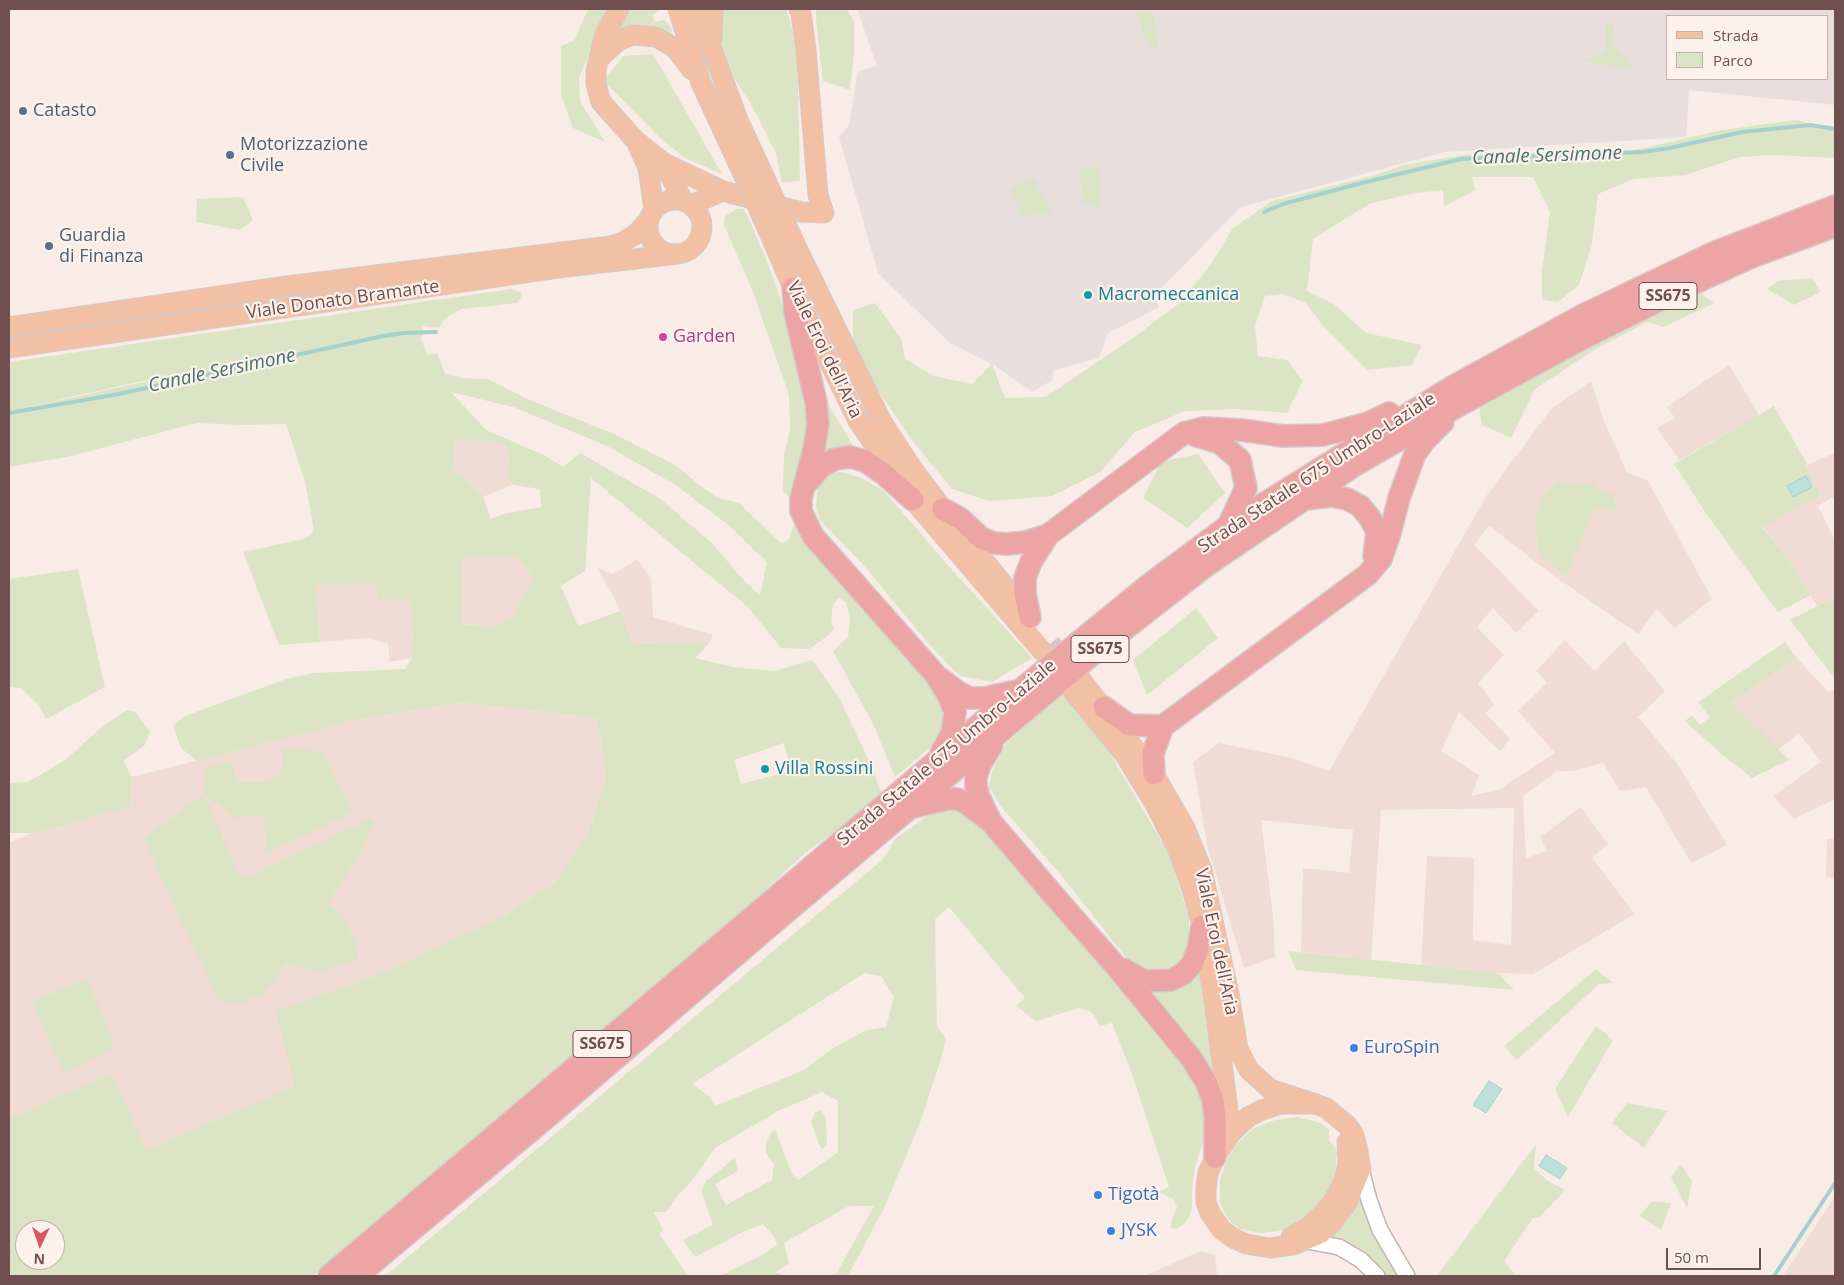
<!DOCTYPE html>
<html>
<head>
<meta charset="utf-8">
<style>
	body { margin:0 }
	#map { position:relative; width:1844px; height:1285px; overflow:hidden; background:#f9ece6; font-family:"Open Sans",sans-serif }
	canvas { display:block }
	.frame { position:absolute; inset:0; border:10px solid #6f504e; pointer-events:none }
	.legend { position:absolute; left:1666px; top:15px; width:162px; height:65px; box-sizing:border-box; background:#fdf1eb; border:1px solid #c4b1ac; margin:0; padding:6px 9px; list-style:none; font-size:15px; color:#6f504e }
	.legend li { display:flex; align-items:center; gap:10px; height:25px }
	.legend b { width:25px; border:1px solid #c4b1ac }
	.north { position:absolute; left:15px; top:1220px; width:50px; height:50px; box-sizing:border-box; background:#fdf1eb; border:1px solid #c4b1ac; border-radius:50%; rotate:183deg; font-size:14px; font-weight:700; line-height:20px; text-align:center; color:#6f504e }
	.north::after { content:''; display:block; margin:auto; width:18px; height:22px; background:#d5595f; clip-path:polygon(50% 0,100% 100%,50% 72%,0 100%) }
	.scale { position:absolute; left:1666px; top:1248px; width:95px; height:22px; box-sizing:border-box; border:2px solid #6f504e; border-top:0; padding-left:6px; font-size:15px; line-height:18px; white-space:nowrap; color:#6f504e; -webkit-text-stroke:4px #fdf1eb; paint-order:stroke }
</style>
</head>
<body>
<div id="map">
<canvas width="1844" height="1285"></canvas>
<div class="frame"></div>
<ul class="legend">
<li><b style="height:6px;background:#f1c0a5"></b>Strada</li>
<li><b style="height:14px;background:#dbe5c6"></b>Parco</li>
</ul>
<div class="north">N</div>
<div class="scale">50 m</div>
</div>
<script>
const context = document.querySelector('canvas').getContext('2d');
context.lineJoin = 'round';
function fill(path, color) { context.fillStyle = color; context.fill(path, 'evenodd'); }
const toPath = rows => new Path2D(rows.map(r => 'M' + r).join(''));
function stroke(path, color, width, dash) { context.strokeStyle = color; context.lineWidth = width; context.lineCap = dash ? 'butt' : 'round'; context.setLineDash(dash || []); context.stroke(path); }
function drawText(font, color, halo, rows, align = 'center') {
  context.font = font + ' "Open Sans",sans-serif'; context.lineWidth = 4.5; context.setLineDash([]); context.textBaseline = 'middle'; context.strokeStyle = halo; context.fillStyle = color; for (const [text, x, y, turn = 0] of rows) {
    context.save(); context.translate(x, y); context.rotate((+turn || 0) * Math.PI / 180); context.textAlign = isNaN(turn) ? turn : align; if (halo) context.strokeText(text, 0, 0); context.fillText(text, 0, 0); context.restore();
  }
}
fill(toPath([
	[1729,365,1759,415,1679,460,1657,428,1675,418,1667,407],
	[1591,381,1604,421,1627,472,1648,481,1712,599,1675,628,1657,609,1638,634,1554,576,1489,526,1474,545,1539,611,1516,633,1493,608,1477,627,1504,655,1478,683,1495,705,1485,713,1510,739,1500,751,1459,712,1441,751,1479,775,1471,796,1498,790,1555,753,1518,711,1547,683,1536,671,1565,640,1594,671,1624,641,1665,691,1638,717,1678,765,1727,845,1691,863,1646,787,1620,791,1603,763,1572,771,1557,771,1523,796,1526,858,1547,851,1540,837,1581,807,1608,844,1592,858,1635,914,1533,974,1498,973,1421,965,1427,856,1474,858,1473,940,1511,945,1514,808,1381,810,1371,960,1301,952,1303,868,1349,873,1353,830,1261,820,1273,915,1275,957,1244,968,1207,845,1193,762,1219,743,1292,758,1329,771,1487,495,1551,409],
	[454,440,503,442,509,455,507,475,512,485,483,497,472,484,453,472],
	[1835,453,1835,496,1818,506,1835,541,1835,597,1817,606,1784,554,1762,526,1821,495,1804,466],
	[518,556,533,578,513,617,495,627,462,624,462,558],
	[637,559,651,578,653,617,713,635,710,642,633,644,621,611,597,567,613,574],
	[376,584,377,600,411,600,412,658,390,662,388,644,368,638,320,642,316,585],
	[1797,658,1828,692,1835,689,1835,799,1794,819,1773,796,1821,762,1799,733,1778,750,1731,702],
	[462,703,597,718,606,778,589,831,555,882,505,915,377,975,276,1011,296,1086,146,1150,104,1076,9,1119,9,843,32,833,70,824,130,807,132,777,359,719],
	[1827,839,1835,839,1835,879,1826,877],
	[1835,1196,1835,1276,1783,1276],
	[1200,1251,1215,1255,1217,1276,1145,1276]
]), '#f0dcd5');
fill(toPath([
	[857,9,1835,9,1835,105,1689,90,1686,137,1445,152,1241,207,1155,294,1159,307,1108,333,1099,358,1054,370,1052,380,1033,392,995,366,949,342,878,273,839,137,849,126,858,71,877,66],
	[1668,16,1828,16,1828,79,1668,79]
]), '#e8dedc');
fill(toPath([
	[588,9,612,9,596,38,579,77,580,101,605,142,573,128,561,95,561,46,574,41],
	[625,9,661,9,652,15,655,22,665,20,672,29,671,39,617,33,614,30],
	[725,9,786,9,797,43,800,181,782,183,776,153,751,104,723,61,719,40,721,12],
	[816,9,847,9,854,22,854,55,850,90,823,81,816,19],
	[1137,12,1152,14,1159,47,1153,51,1144,35],
	[1606,23,1614,23,1612,42,1628,61,1631,68,1583,62,1606,50],
	[653,54,722,174,685,158,660,138,604,81,623,56],
	[1797,120,1835,131,1835,158,1773,155,1740,157,1685,175,1634,179,1598,194,1592,244,1579,285,1558,302,1542,300,1542,271,1550,212,1533,177,1471,177,1476,190,1444,206,1443,190,1415,193,1369,204,1313,239,1307,291,1334,304,1366,333,1422,345,1412,365,1367,370,1323,326,1306,303,1283,294,1265,296,1255,326,1258,356,1287,360,1303,381,1287,413,1236,409,1185,411,1135,432,1100,472,1052,496,989,501,952,489,911,439,853,353,853,310,875,303,901,338,905,359,934,376,972,384,992,364,1005,398,1046,397,1137,335,1182,301,1211,264,1233,228,1272,201,1376,175,1404,165,1462,155,1553,152,1627,152,1722,130],
	[1099,165,1101,209,1084,202,1079,170],
	[1034,179,1052,214,1021,215,1011,189],
	[243,197,253,220,240,230,196,222,197,199],
	[737,209,743,209,749,219,768,264,800,356,813,406,807,432,789,497,783,490,783,483,784,456,790,429,789,395,753,292,724,225,725,216],
	[1812,278,1821,292,1794,305,1767,289,1778,281],
	[511,289,522,292,521,297,517,303,462,309,445,318,439,328,423,326,421,340,428,355,437,353,445,373,462,378,488,379,527,399,614,434,675,465,702,487,718,498,739,503,782,544,789,539,794,524,900,652,935,691,946,714,938,741,895,777,874,726,833,651,848,637,850,620,846,602,839,598,833,604,831,620,834,629,829,635,809,649,781,648,749,608,591,478,585,571,561,586,578,626,621,611,633,644,710,642,695,658,733,667,775,671,812,660,839,697,869,761,882,794,846,824,806,852,659,990,375,1223,313,1276,9,1276,9,1119,104,1076,113,1076,146,1150,295,1086,276,1011,377,975,505,915,555,882,589,831,606,778,597,718,462,703,359,719,197,761,181,748,173,726,185,716,286,679,314,673,405,669,412,658,411,600,377,600,375,584,316,585,320,642,279,645,243,552,304,539,311,535,314,530,305,482,286,424,244,425,197,423,67,457,9,467,9,411,205,369,133,383,9,411,9,362],
	[451,392,513,407,607,446,677,486,727,524,767,562,760,595,746,583,712,543,659,498,580,453,563,467,544,455,486,430],
	[455,440,503,442,509,455,507,475,512,485,540,489,541,507,504,514,491,519,483,497,472,484,453,472],
	[518,557,533,578,513,617,495,627,462,624,462,558],
	[784,743,791,771,741,784,734,760],
	[25,1230,55,1230,55,1260,25,1260],
	[1698,290,1714,303,1664,327,1647,322,1594,350,1535,389,1511,438,1482,425,1479,406,1528,376],
	[824,397,857,452,850,448,840,447,829,450,822,454],
	[1774,406,1807,464,1804,466,1821,495,1762,527,1784,554,1811,595,1778,612,1707,515,1674,464],
	[1198,454,1225,493,1187,528,1143,498,1161,462],
	[841,472,862,478,885,492,946,563,1032,658,992,682,960,676,927,642,866,568,820,520,816,506,818,488,826,475],
	[1557,480,1573,485,1593,484,1600,491,1613,494,1617,511,1595,508,1566,577,1539,552,1535,522,1543,498],
	[78,569,105,687,46,719,38,704,21,688,9,687,9,579],
	[1835,597,1835,679,1790,620],
	[1196,608,1218,638,1147,695,1133,660],
	[1785,642,1797,658,1731,702,1789,760,1752,778,1719,752,1685,721,1692,715,1700,725,1710,717,1698,702],
	[1062,693,1104,743,1169,854,1189,918,1189,943,1180,962,1167,968,1145,969,1128,960,1062,876,1002,808,989,787,992,771,1006,744],
	[127,710,135,712,150,731,145,745,123,761,132,777,130,807,70,824,32,833,9,833,9,783,28,782,65,760,103,726],
	[283,748,323,752,353,812,267,853,263,815,234,818,218,804,205,796,238,874,247,877,372,818,375,824,360,854,327,904,343,915,356,943,358,961,318,971,285,964,264,994,240,1003,218,1000,143,838,204,795,205,767,231,763,237,782,267,782,282,771],
	[954,810,967,814,989,834,1043,899,1167,1040,1188,1067,1205,1110,1207,1132,1195,1166,1192,1188,1192,1208,1188,1219,1184,1224,1177,1229,1171,1228,1172,1219,1177,1207,1173,1199,1159,1192,1169,1187,1132,1074,1112,1023,1100,1026,1097,1020,1091,1012,1079,1008,1036,1021,1016,1006,1025,998,949,907,935,919,937,1026,946,1039,940,1062,920,1123,885,1206,848,1276,835,1276,874,1206,849,1206,784,1243,789,1264,776,1272,784,1276,720,1276,764,1254,777,1245,774,1237,763,1224,745,1231,695,1257,683,1240,713,1225,701,1191,706,1181,735,1158,738,1171,715,1184,726,1205,772,1180,774,1164,766,1153,766,1142,771,1133,775,1129,792,1174,798,1180,838,1152,838,1101,822,1092,776,1112,715,1148,689,1184,677,1196,666,1212,654,1212,663,1230,659,1234,688,1276,385,1276,882,860,896,838,932,813],
	[864,973,881,976,894,997,886,1027,867,1030,833,1048,804,1070,715,1106,709,1096,692,1084],
	[1288,951,1498,973,1514,990,1296,970],
	[1201,966,1218,1087,1145,988,1161,992,1176,990,1192,978],
	[1596,969,1613,983,1599,984,1517,1060,1504,1046],
	[87,979,112,1038,113,1048,64,1075,32,1002],
	[1596,1026,1613,1040,1568,1117,1555,1089],
	[1627,1103,1668,1111,1644,1148,1612,1123],
	[821,1110,826,1119,827,1146,822,1149,819,1144,811,1122,815,1112],
	[1297,1117,1321,1123,1329,1130,1329,1141,1337,1150,1335,1175,1328,1196,1313,1214,1295,1226,1284,1230,1261,1233,1240,1229,1231,1222,1225,1214,1220,1203,1220,1181,1226,1161,1237,1143,1254,1128,1275,1120],
	[1536,1144,1534,1168,1548,1181,1565,1190,1540,1217,1533,1218,1504,1261,1515,1274,1514,1276,1437,1276],
	[1681,1164,1692,1181,1687,1208,1671,1177],
	[1359,1190,1401,1276,1385,1276,1353,1246,1328,1239],
	[1652,1201,1671,1203,1661,1230,1640,1216]
]), '#dbe5c6');
const water = toPath([
	[1806,476,1812,487,1793,497,1787,486,1806,476],
	[1489,1081,1502,1089,1486,1113,1473,1105,1489,1081],
	[1546,1155,1567,1168,1560,1179,1539,1166,1546,1155]
]);
fill(water, '#bce1dc');
stroke(water, '#a4d1cc', 1);
stroke(toPath([
	[1264,212,1283,204,1362,183,1461,159,1643,152,1670,148,1742,132,1810,125,1835,129],
	[9,413,119,394,383,336,404,333,436,332],
	[1774,1276,1835,1183]
]), '#a4d1cc', 4);
stroke(toPath([
	[1051,643,1070,666]
]), '#d6c5c0', 19, [19, 9]);
const minor = toPath([
	[1361,1169,1369,1200,1380,1230,1407,1276],
	[1307,1241,1339,1247,1361,1260,1377,1276]
]);
const major = toPath([
	[619,9,605,34,596,70,596,84,601,102,636,141,664,163,683,201],
	[678,9,701,83,744,176],
	[697,9,738,120,764,176],
	[712,39,713,9],
	[599,59,618,41,632,35,656,37,675,48,692,70],
	[637,143,648,168,654,210],
	[664,163,723,191],
	'648 227a27 27 0 1 1 54 0a27 27 0 1 1-54 0Z',
	[691,205,723,191,801,212,824,213,818,195,806,50,801,13,799,9],
	[775,246,793,288,858,421,913,500,1042,651],
	[796,246,882,422,912,468,943,509,1030,618],
	[9,327,287,286,611,246,623,242,636,234,649,220],
	[9,348,558,268,678,254],
	[1082,681,1154,774,1185,828,1202,870,1229,994,1238,1049,1249,1070,1270,1089,1316,1104],
	[1072,690,1125,755,1155,804,1178,850,1192,889,1202,926,1214,1000,1231,1133],
	[1280,1104,1316,1104,1326,1108,1347,1125,1353,1133,1357,1146,1361,1169,1347,1203,1331,1224,1320,1234,1293,1245,1270,1248,1246,1244,1233,1238,1222,1230,1210,1213,1206,1202,1206,1188,1208,1173,1215,1157,1231,1133,1248,1117,1262,1110,1280,1104],
	[1291,1237,1309,1227,1324,1213,1334,1200,1344,1181,1348,1164,1347,1142]
]);
const highway = toPath([
	[793,288,795,313,816,402,818,424,814,449,801,498,801,511,813,536,935,674,948,695,955,712,952,733,941,753],
	[1194,435,1220,443,1240,460,1246,488,1228,526],
	[805,485,821,467,835,459,850,457,865,461,885,475,913,500],
	[1306,499,1331,496,1347,499,1360,506,1370,518,1377,532,1374,556],
	[943,509,961,519,981,538,994,543,1006,544,1026,542,1048,535],
	[1030,617,1025,594,1025,578,1031,562,1048,535,1184,433,1203,428,1241,430,1283,436,1323,435,1368,423,1389,413],
	[941,679,958,692,969,698,985,698,1016,691],
	[1104,707,1129,725,1163,726],
	[1154,774,1153,753,1163,726,1367,575,1381,559,1390,533,1399,498,1415,454,1426,439,1443,422],
	[913,807,947,799,957,799,966,803,991,822,1062,905,1115,965,1191,1058,1206,1082,1213,1100,1215,1117,1215,1157],
	[990,820,979,797,976,786,976,777,980,765,992,745],
	[1123,969,1145,981,1171,980,1183,974,1192,964,1198,949,1202,926],
	[329,1276,1019,691,1146,587,1228,526,1452,387,1583,315,1713,253,1835,206],
	[357,1276,552,1113,764,931,995,736,1094,653,1207,565,1355,465,1456,407,1589,335,1688,286,1749,258,1835,226]
]);
stroke(minor, '#c9b2ad', 18);
stroke(major, '#d4caca', 21);
stroke(highway, '#d4caca', 24);
stroke(minor, '#fff', 15);
stroke(major, '#f1c0a5', 19);
stroke(highway, '#eca4a4', 21);
const majorBridge = toPath([
	[744,176,775,246],
	[764,176,796,246]
]);
stroke(majorBridge, '#d4caca', 21, []);
stroke(majorBridge, '#f1c0a5', 19);
for (const [x, y, r, color] of [
	[23,111,5,"#5c6f8a"],
	[230,155,5,"#5c6f8a"],
	[49,246,5,"#5c6f8a"],
	[1088,295,5,"#0f9aa8"],
	[663,337,5,"#d1479c"],
	[765,769,5,"#0f9aa8"],
	[1354,1048,5,"#3f7fe0"],
	[1098,1195,5,"#3f7fe0"],
	[1111,1231,5,"#3f7fe0"]
]) { const dot = new Path2D(); dot.arc(x, y, r, 0, 2 * Math.PI); context.fillStyle = color; context.fill(dot); stroke(dot, '#fdf1eb', 2); }
for (const [x, y, w] of [
	[1668,296,58],
	[1100,649,58],
	[602,1044,58]
]) { const box = new Path2D(); box.roundRect(x - w / 2, y - 13.5, w, 27, 4); context.fillStyle = '#fdf1eb'; context.fill(box); stroke(box, '#6f504e', 1); }
drawText('bold 16px', '#6f504e', null, [
	["SS675",1668,296],
	["SS675",1100,649],
	["SS675",602,1044]
]);
drawText('18px', '#4e5e75', '#fdf1eb', [
	["Catasto",33,111],
	["Motorizzazione",240,145],
	["Civile",240,166],
	["Guardia",59,236],
	["di Finanza",59,257]
], 'left');
drawText('18px', '#0d838f', '#fdf1eb', [
	["Macromeccanica",1098,295],
	["Villa Rossini",775,769]
], 'left');
drawText('18px', '#6f504e', '#fdf1eb', [
	["Viale Donato Bramante",343,300,-8],
	["Viale Eroi dell'Aria",824,350,64],
	["Strada Statale 675 Umbro-Laziale",1317,473,-33],
	["Strada Statale 675 Umbro-Laziale",947,753,-40],
	["Viale Eroi dell'Aria",1216,942,78]
]);
drawText('18px', '#b23c85', '#fdf1eb', [
	["Garden",673,337]
], 'left');
drawText('18px', '#366cbe', '#fdf1eb', [
	["EuroSpin",1364,1048],
	["Tigotà",1108,1195],
	["JYSK",1121,1231]
], 'left');
drawText('italic 19px', '#43736e', '#fdf1eb', [
	["Canale Sersimone",1547,156,-2],
	["Canale Sersimone",222,371,-12]
]);
</script>
</body>
</html>
